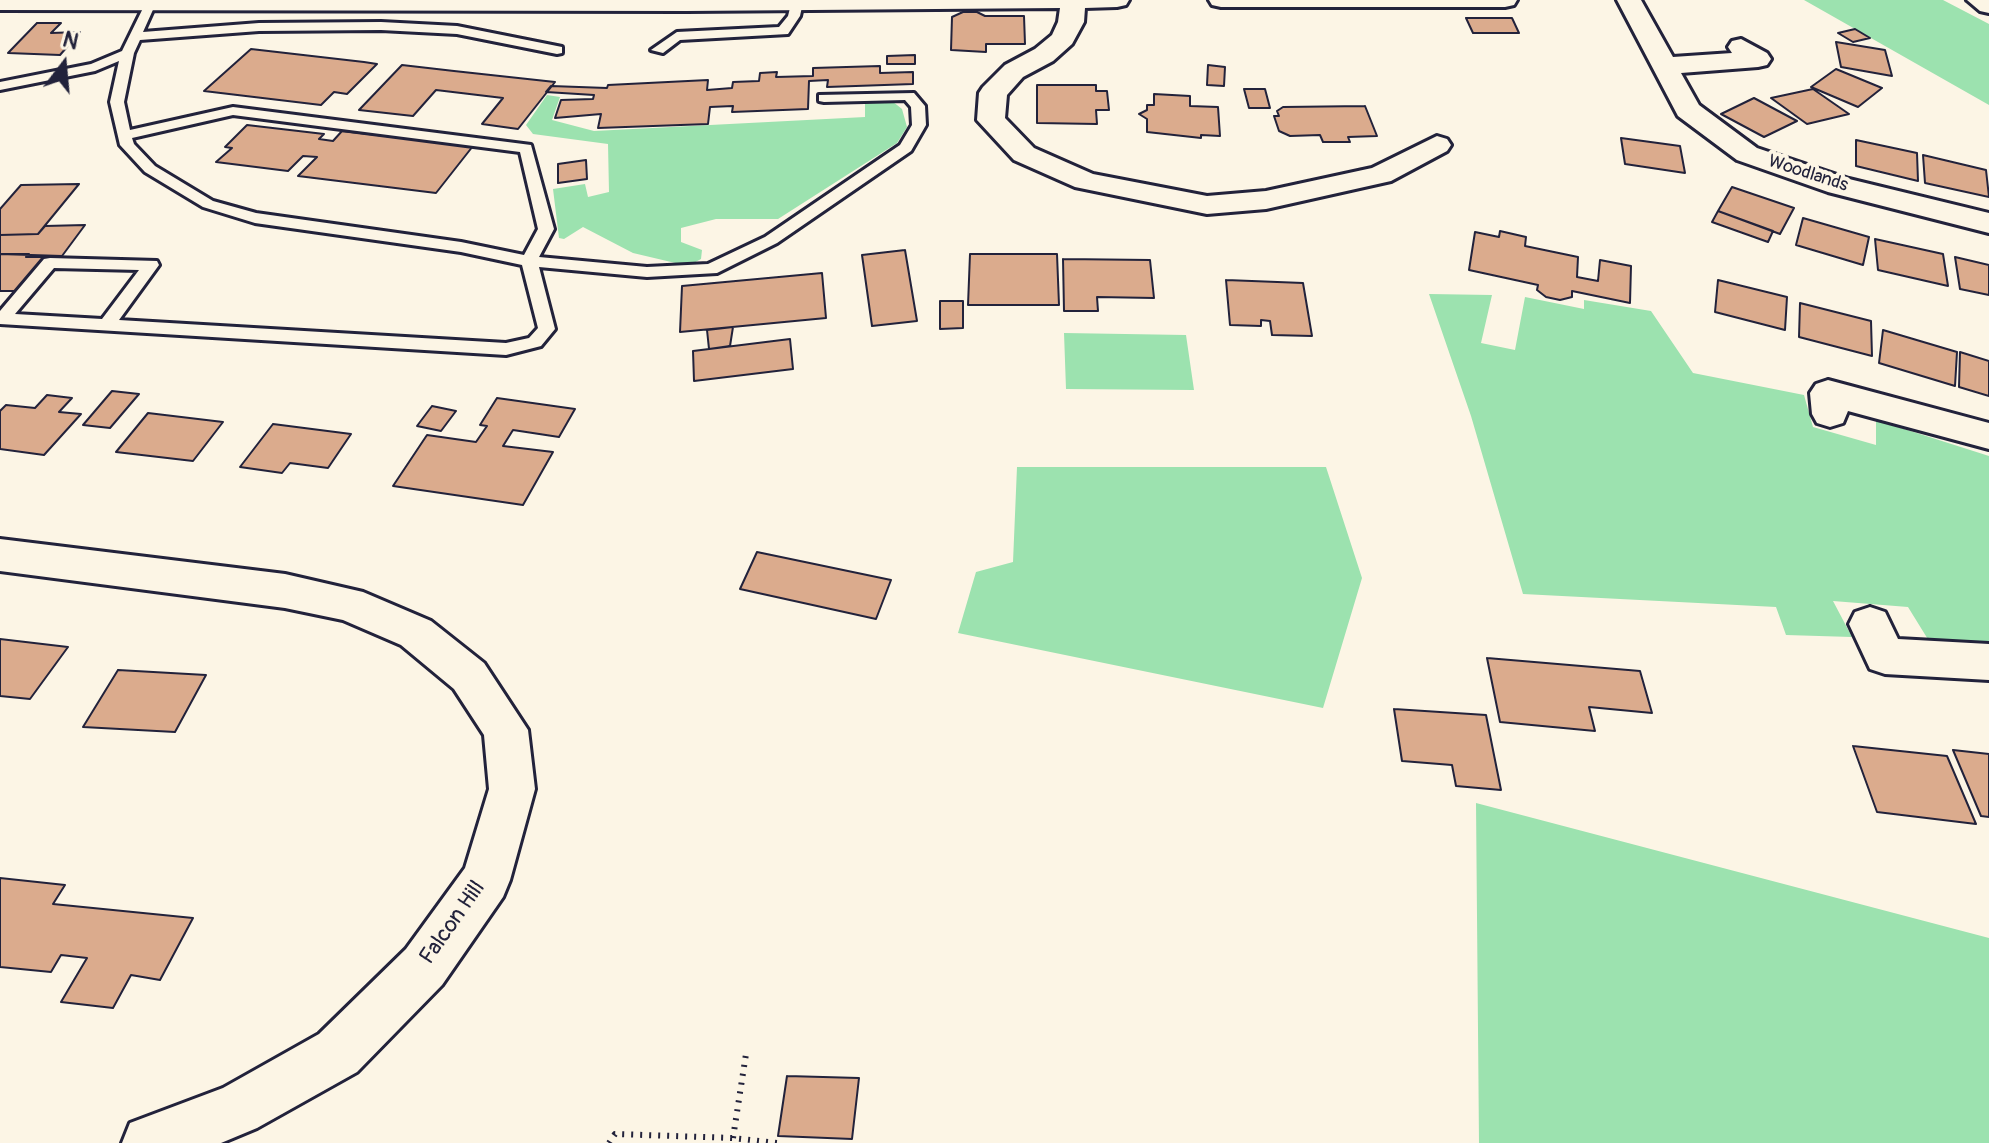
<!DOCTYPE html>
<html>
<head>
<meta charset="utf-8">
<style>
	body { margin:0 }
	#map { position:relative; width:1989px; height:1143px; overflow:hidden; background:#fcf5e5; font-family:Pangolin,sans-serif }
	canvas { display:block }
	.north { position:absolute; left:24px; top:24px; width:80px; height:80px; -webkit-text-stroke:6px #fcf5e5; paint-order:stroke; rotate:16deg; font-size:22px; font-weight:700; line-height:32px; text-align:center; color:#22223b }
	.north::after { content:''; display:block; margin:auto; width:28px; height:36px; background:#22223b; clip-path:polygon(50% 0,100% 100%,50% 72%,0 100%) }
</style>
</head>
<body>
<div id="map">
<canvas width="1989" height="1143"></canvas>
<div class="north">N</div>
</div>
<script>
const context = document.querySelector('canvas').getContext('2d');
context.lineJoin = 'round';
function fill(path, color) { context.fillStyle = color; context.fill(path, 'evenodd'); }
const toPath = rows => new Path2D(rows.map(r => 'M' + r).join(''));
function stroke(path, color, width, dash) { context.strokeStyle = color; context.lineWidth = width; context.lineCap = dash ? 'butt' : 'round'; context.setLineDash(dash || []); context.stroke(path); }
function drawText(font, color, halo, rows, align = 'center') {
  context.font = font + ' Pangolin,sans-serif'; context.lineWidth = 8; context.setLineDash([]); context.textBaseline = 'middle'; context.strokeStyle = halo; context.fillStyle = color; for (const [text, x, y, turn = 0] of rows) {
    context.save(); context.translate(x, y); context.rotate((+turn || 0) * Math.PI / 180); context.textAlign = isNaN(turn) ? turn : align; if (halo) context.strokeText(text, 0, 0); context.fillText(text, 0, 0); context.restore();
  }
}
fill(toPath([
	[1804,0,1943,0,1989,24,1989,105],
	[547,95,560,97,552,120,594,131,865,117,865,101,892,101,902,109,907,127,897,143,778,219,716,219,681,228,681,242,702,250,701,259,688,266,633,253,583,227,564,239,559,238,553,189,585,184,588,197,609,192,608,144,533,134,526,125],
	[1429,294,1492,295,1481,343,1515,350,1525,297,1584,309,1584,300,1651,311,1693,373,1804,395,1813,427,1876,445,1876,420,1989,456,1989,644,1929,641,1908,607,1833,601,1852,637,1786,635,1776,607,1523,594,1471,416],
	[1064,333,1186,335,1194,390,1066,389],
	[1017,467,1326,467,1362,578,1323,708,958,633,976,572,1013,562],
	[1476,803,1989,938,1989,1143,1479,1143]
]), '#9ce2af');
const building = toPath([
	[963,12,977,12,985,16,1024,16,1025,44,986,44,986,52,951,50,952,17,963,12],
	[1466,18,1512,18,1519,33,1473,33,1466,18],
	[37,23,61,23,51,33,80,32,60,55,8,53,37,23],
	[1855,29,1870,38,1853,42,1838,33,1855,29],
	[1836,42,1885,50,1892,76,1841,67,1836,42],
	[251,49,364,62,377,64,347,94,334,92,321,105,204,91,251,49],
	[915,55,915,64,887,64,887,56,915,55],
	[402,65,454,71,555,82,518,129,482,124,503,98,436,90,413,116,359,110,402,65],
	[1208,65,1225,67,1224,86,1207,85,1208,65],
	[880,66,880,73,913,72,913,84,827,87,828,80,809,81,808,109,732,112,733,106,710,107,708,124,598,128,601,114,555,118,561,100,593,99,594,95,546,92,551,86,607,88,608,85,708,80,707,90,732,88,733,82,759,81,760,73,777,72,776,77,813,76,813,68,880,66],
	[1836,69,1882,88,1858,107,1811,87,1836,69],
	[1037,85,1096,85,1096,91,1107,91,1109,110,1096,110,1097,124,1037,123,1037,85],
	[1244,89,1265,89,1270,108,1249,108,1244,89],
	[1813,89,1849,114,1807,124,1771,98,1813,89],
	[1154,94,1190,96,1190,106,1218,107,1220,136,1201,135,1201,138,1147,132,1147,119,1139,114,1147,110,1147,105,1154,105,1154,94],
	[1754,98,1797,121,1764,137,1721,114,1754,98],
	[1365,106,1377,136,1348,137,1350,142,1323,142,1320,135,1290,136,1279,131,1274,116,1279,116,1277,111,1283,107,1365,106],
	[247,125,324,134,319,139,333,141,342,131,473,146,436,193,298,176,317,157,303,156,288,171,216,162,232,148,225,147,247,125],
	[1621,138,1680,146,1685,173,1625,164,1621,138],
	[1856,140,1917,153,1918,181,1856,166,1856,140],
	[1923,155,1986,170,1989,197,1925,183,1923,155],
	[586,160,587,179,558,183,558,164,586,160],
	[79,184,38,234,0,235,0,209,21,185,79,184],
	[1732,187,1794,208,1780,234,1718,211,1732,187],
	[1718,211,1773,231,1768,242,1712,222,1718,211],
	[1803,218,1869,237,1863,265,1796,245,1803,218],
	[85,225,62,256,0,254,0,235,38,234,45,226,85,225],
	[1500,231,1526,237,1525,246,1578,257,1577,277,1598,281,1600,260,1631,266,1630,303,1572,291,1572,297,1560,300,1546,297,1537,290,1538,285,1469,270,1475,232,1499,237,1500,231],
	[1875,239,1943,254,1948,286,1878,270,1875,239],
	[905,250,917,321,872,326,862,255,905,250],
	[0,254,29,254,26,257,44,257,17,291,0,291,0,254],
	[970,254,1057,254,1059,305,968,305,970,254],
	[1955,257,1989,265,1989,295,1960,289,1955,257],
	[1063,259,1150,260,1154,298,1097,297,1098,311,1064,311,1063,259],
	[822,273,826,318,680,332,682,286,822,273],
	[1226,280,1303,283,1312,336,1272,335,1270,321,1261,320,1261,326,1230,325,1226,280],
	[1718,280,1787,297,1785,330,1715,312,1718,280],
	[940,301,963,301,963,328,940,329,940,301],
	[1800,303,1871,321,1872,356,1799,337,1800,303],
	[733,327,730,346,709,349,707,330,733,327],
	[1883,330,1957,352,1955,386,1879,363,1883,330],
	[790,339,793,369,694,381,693,351,790,339],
	[1960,352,1989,361,1989,396,1959,387,1960,352],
	[112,391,139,394,110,428,83,425,112,391],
	[47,395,72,398,59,412,81,414,44,455,0,449,0,411,6,405,35,408,47,395],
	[497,398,575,409,559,437,513,430,503,446,553,452,523,505,393,486,427,435,476,442,487,426,480,425,497,398],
	[432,406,456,411,441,431,417,426,432,406],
	[148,413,223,422,193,461,116,452,148,413],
	[273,424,351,434,328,468,290,463,282,473,240,467,273,424],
	[757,552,891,580,876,619,740,589,757,552],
	[0,639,68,647,30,699,0,696,0,639],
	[1487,658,1640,671,1652,713,1589,707,1595,731,1500,722,1487,658],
	[118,670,206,675,175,732,83,727,118,670],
	[1394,709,1486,715,1501,790,1456,786,1452,765,1402,761,1394,709],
	[1853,746,1947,756,1976,824,1877,812,1853,746],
	[1953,750,1989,754,1989,817,1981,816,1953,750],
	[0,878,65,885,53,904,193,918,160,980,131,975,113,1008,61,1002,87,958,61,955,51,972,0,967,0,878],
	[787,1076,859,1078,852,1139,778,1136,787,1076]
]);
fill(building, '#dbab8d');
stroke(building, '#22223b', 2);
const service = toPath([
	[147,0,156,3,143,32,259,23,381,22,457,26,562,47,562,53,557,54,457,34,381,30,259,31,140,40,134,53,124,102,130,130,233,107,531,145,554,229,539,257,647,267,708,264,765,237,900,145,912,125,911,107,905,100,824,102,819,101,819,95,914,93,925,106,926,125,911,151,777,243,717,273,647,277,539,267,555,329,541,346,506,355,0,324,0,311,44,259,50,258,157,261,159,265,119,320,506,343,529,338,538,328,522,265,461,252,255,223,203,207,145,172,120,145,110,102,119,61,95,71,0,90,0,82,91,64,122,51,147,0],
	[233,115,520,152,538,229,524,255,461,242,256,213,213,201,155,166,134,144,132,138,233,115],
	[54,268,139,270,102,319,15,314,54,268],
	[792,0,803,2,800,16,788,34,680,40,663,53,651,50,677,32,779,27,788,16,792,0]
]);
const minor = toPath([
	[0,0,1129,0,1126,5,1117,7,1085,8,1084,22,1072,44,1053,61,1023,77,1007,95,1005,118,1034,148,1093,174,1207,196,1266,191,1372,168,1437,136,1447,139,1451,145,1447,151,1391,181,1266,209,1207,214,1075,187,1014,160,977,120,979,93,983,87,1005,65,1035,49,1052,35,1058,22,1060,8,687,11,0,10,0,0],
	[1209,0,1517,0,1514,5,1505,7,1221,7,1212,5,1209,0],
	[1617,0,1641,0,1673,57,1732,53,1728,47,1732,41,1741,39,1767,53,1771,59,1767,65,1758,67,1681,73,1699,105,1757,148,1849,179,1989,213,1989,233,1828,192,1737,160,1678,116,1617,0],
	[1967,0,1989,0,1989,13,1980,11,1967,0],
	[1828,380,1989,423,1989,449,1848,411,1843,423,1830,427,1817,423,1812,414,1810,393,1816,384,1828,380],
	[0,539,285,574,363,592,431,621,484,663,528,730,535,789,510,880,503,897,442,985,357,1072,257,1128,221,1143,122,1143,130,1123,223,1088,319,1034,406,949,465,868,489,789,484,735,454,689,401,645,343,620,285,608,0,571,0,539],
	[1870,607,1885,612,1898,639,1989,644,1989,680,1885,674,1870,669,1849,624,1855,612,1870,607]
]);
stroke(service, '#22223b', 6);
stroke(minor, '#22223b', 6);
stroke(toPath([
	[733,1138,746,1054],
	[609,1143,615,1134,733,1138,778,1143]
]), '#22223b', 6, [2, 7]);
fill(service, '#fcf5e5');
fill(minor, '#fcf5e5');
drawText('18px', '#22223b', '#fcf5e5', [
	["Woodlands",1808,174,18]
]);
drawText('22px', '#22223b', '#fcf5e5', [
	["Falcon Hill",453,923,-55]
]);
</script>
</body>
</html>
